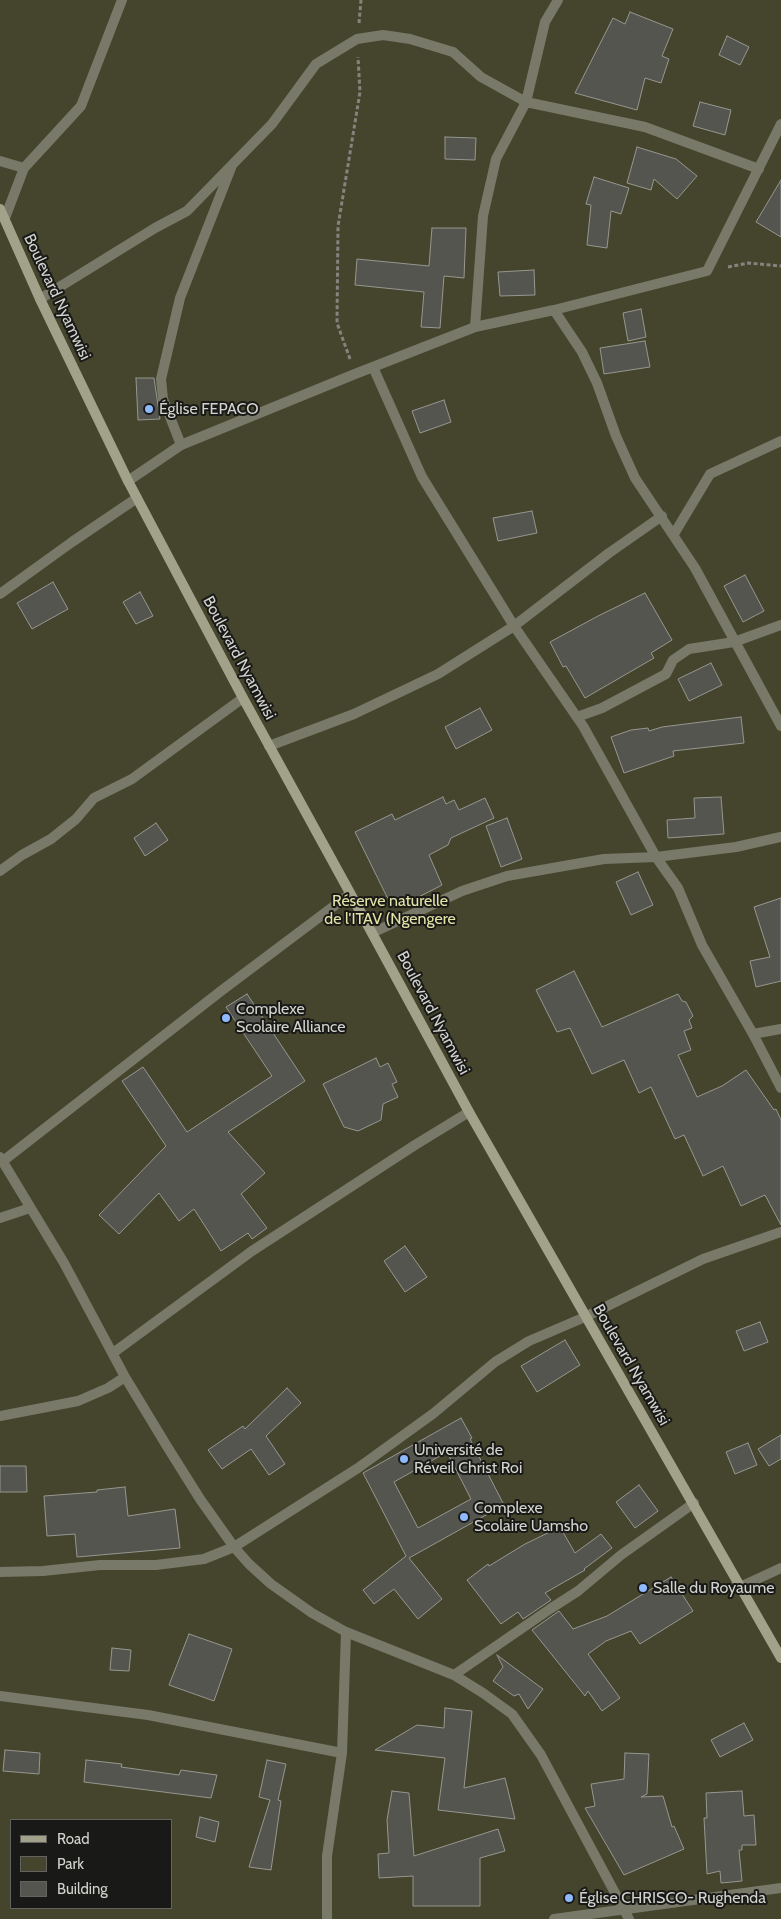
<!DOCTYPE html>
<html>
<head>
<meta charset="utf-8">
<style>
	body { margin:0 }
	#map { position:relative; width:781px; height:1919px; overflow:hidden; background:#31322c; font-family:Cabin,sans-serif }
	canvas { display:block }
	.legend { position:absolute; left:10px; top:1819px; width:162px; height:90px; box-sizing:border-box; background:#191917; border:1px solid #636360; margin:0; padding:6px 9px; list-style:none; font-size:15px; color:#d2d2ce }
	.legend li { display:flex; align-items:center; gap:10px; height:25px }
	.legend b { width:25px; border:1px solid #636360 }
</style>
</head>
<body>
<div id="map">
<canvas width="781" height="1919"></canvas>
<ul class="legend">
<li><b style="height:6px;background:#a1a289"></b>Road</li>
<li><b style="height:14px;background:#45452d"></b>Park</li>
<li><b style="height:14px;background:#55554f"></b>Building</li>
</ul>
</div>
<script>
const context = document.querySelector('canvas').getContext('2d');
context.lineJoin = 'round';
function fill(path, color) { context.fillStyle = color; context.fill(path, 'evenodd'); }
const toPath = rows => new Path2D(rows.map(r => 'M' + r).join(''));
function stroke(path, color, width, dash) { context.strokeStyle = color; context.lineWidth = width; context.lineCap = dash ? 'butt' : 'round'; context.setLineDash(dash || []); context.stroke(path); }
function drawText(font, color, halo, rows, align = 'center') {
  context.font = font + ' Cabin,sans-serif'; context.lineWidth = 4; context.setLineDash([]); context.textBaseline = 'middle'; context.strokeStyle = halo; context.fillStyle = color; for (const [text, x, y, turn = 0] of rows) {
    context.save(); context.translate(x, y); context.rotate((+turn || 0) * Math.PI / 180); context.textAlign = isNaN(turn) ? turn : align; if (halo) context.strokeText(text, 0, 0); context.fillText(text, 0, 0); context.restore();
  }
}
fill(toPath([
	[0,0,781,0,781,1919,0,1919],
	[11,1820,171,1820,171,1908,11,1908]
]), '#45452d');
const building = toPath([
	[630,12,673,29,662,56,669,59,661,83,645,78,637,110,575,93,613,18,625,24,630,12],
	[727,36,749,47,740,65,719,55,727,36],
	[700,102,731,110,725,135,693,126,700,102],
	[445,137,476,138,475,160,445,159,445,137],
	[637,147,676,159,697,176,677,199,654,179,651,190,627,183,637,147],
	[594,177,629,188,621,214,611,211,607,248,587,245,591,205,586,204,594,177],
	[781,180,781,237,756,222,781,180],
	[432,228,466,228,464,278,444,276,440,328,421,327,424,292,355,285,357,259,429,266,432,228],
	[534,270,535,295,500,296,498,272,534,270],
	[641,309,646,337,628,341,623,313,641,309],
	[645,341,650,367,604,374,600,348,645,341],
	[136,378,154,378,160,419,138,420,136,378],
	[444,400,451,422,420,433,412,411,444,400],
	[532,511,537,533,498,541,493,518,532,511],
	[745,575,764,611,743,622,724,586,745,575],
	[53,582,68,609,32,629,17,603,53,582],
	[140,592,153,616,136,624,123,602,140,592],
	[645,593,672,640,651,653,654,658,585,698,566,666,563,667,550,642,598,616,645,593],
	[711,663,722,685,689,701,678,679,711,663],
	[480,708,492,730,456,749,445,727,480,708],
	[741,717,744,743,673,751,674,756,624,773,611,737,631,730,648,728,649,731,662,727,741,717],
	[443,797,446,804,454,800,459,810,485,798,494,818,451,838,448,845,429,855,442,885,401,906,393,904,387,897,355,832,392,814,395,820,443,797],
	[721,797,724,834,668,838,667,820,695,818,694,798,721,797],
	[507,818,522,859,501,867,486,826,507,818],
	[156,823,168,840,145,856,134,838,156,823],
	[638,872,653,905,631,915,616,882,638,872],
	[781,898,781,981,756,987,750,961,770,957,754,907,781,898],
	[574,971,602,1027,678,994,682,1001,686,1002,693,1016,689,1020,692,1028,684,1031,691,1050,678,1055,697,1097,722,1086,746,1070,774,1110,776,1109,781,1120,781,1225,765,1195,741,1206,723,1166,703,1176,684,1135,675,1139,651,1087,639,1093,624,1060,592,1074,570,1028,557,1032,536,990,574,971],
	[247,994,305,1081,228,1132,265,1173,241,1194,267,1228,252,1239,248,1233,221,1251,194,1209,179,1221,159,1193,119,1234,99,1215,166,1146,122,1081,143,1067,187,1132,272,1076,226,1007,247,994],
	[376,1058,380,1067,388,1063,397,1082,392,1084,398,1097,383,1104,381,1120,358,1131,344,1127,323,1084,376,1058],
	[405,1246,427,1277,405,1292,384,1261,405,1246],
	[760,1322,768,1342,744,1351,736,1331,760,1322],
	[565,1340,580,1365,537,1392,521,1366,565,1340],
	[287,1388,301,1403,266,1436,285,1464,269,1475,251,1449,222,1469,208,1450,243,1426,245,1429,287,1388],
	[461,1418,472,1438,470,1439,504,1505,409,1558,442,1599,418,1619,394,1589,374,1604,363,1590,406,1556,363,1473,461,1418],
	[447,1452,471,1499,418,1528,394,1482,447,1452],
	[781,1435,781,1459,769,1466,758,1449,781,1435],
	[748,1443,757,1465,735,1474,726,1452,748,1443],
	[0,1466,26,1466,27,1492,0,1492,0,1466],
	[639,1485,658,1511,635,1528,616,1502,639,1485],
	[125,1487,128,1516,175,1509,180,1548,77,1557,75,1534,47,1536,44,1496,97,1492,97,1490,125,1487],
	[560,1527,575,1553,601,1534,612,1548,584,1569,585,1570,545,1593,551,1600,523,1619,518,1612,501,1624,467,1580,488,1564,489,1566,525,1544,560,1527],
	[671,1577,693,1611,640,1644,631,1631,606,1641,588,1654,620,1698,602,1711,588,1691,585,1696,532,1630,559,1611,573,1629,607,1616,671,1577],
	[189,1634,232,1649,214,1701,169,1685,189,1634],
	[112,1648,131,1650,129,1671,110,1670,112,1648],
	[497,1655,543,1689,528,1709,519,1694,514,1696,493,1681,503,1667,497,1655],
	[445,1708,472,1711,464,1788,505,1778,515,1819,438,1810,445,1758,375,1750,417,1725,444,1728,445,1708],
	[744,1723,753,1740,720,1757,711,1740,744,1723],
	[5,1750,40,1753,39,1774,3,1771,5,1750],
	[625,1753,649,1754,647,1794,641,1797,663,1796,672,1827,674,1826,684,1849,624,1875,585,1808,595,1806,591,1784,624,1779,625,1753],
	[86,1760,122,1764,121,1767,179,1775,181,1770,217,1775,211,1798,84,1782,86,1760],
	[267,1760,286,1764,278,1800,281,1801,271,1870,249,1867,270,1800,259,1797,267,1760],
	[392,1791,409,1793,414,1856,498,1829,505,1851,480,1858,480,1906,413,1906,413,1876,379,1878,378,1854,389,1853,387,1820,392,1791],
	[742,1791,744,1816,754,1815,756,1845,742,1845,742,1850,739,1850,742,1881,721,1883,720,1871,707,1874,704,1818,707,1818,706,1793,742,1791],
	[200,1817,219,1822,215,1842,196,1837,200,1817]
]);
fill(building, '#55554f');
stroke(building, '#969790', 1);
stroke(toPath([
	[359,23,361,0],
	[728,267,748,263,781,266],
	[350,359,337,323,338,226,360,92,358,57]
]), '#84847f', 3, [4, 2.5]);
stroke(toPath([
	[0,161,24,168,81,106,122,0],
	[5,218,24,168],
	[40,299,155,228,187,211,272,124,316,64,357,39,383,35,410,39,453,52],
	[181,445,163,399,161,379,180,298,231,168],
	[577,717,602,708,666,674,673,660,689,649,734,642],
	[740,1587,781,1568]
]), '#79796a', 10);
stroke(toPath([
	[453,52,481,77,526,102,645,127,759,169],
	[554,310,582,352,597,383,616,436,635,478,695,568,781,726],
	[475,327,483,216,496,159,526,102,545,22,558,0],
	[373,367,422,477,514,626,583,726,656,857,678,888,702,945,753,1034,781,1088],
	[128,481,181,445,355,374,475,327,554,310,707,271,781,124],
	[674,534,710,474,781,441],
	[0,594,72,542,137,498],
	[734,642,781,625],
	[269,746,354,714,438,674,514,626,609,553,662,516],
	[0,871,22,855,51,839,76,819,94,798,132,779,243,698],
	[372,933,462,891,507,876,604,859,656,857,736,847,781,837],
	[753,1034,781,1029],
	[0,1157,64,1263,125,1377,168,1448,200,1499,234,1547,249,1564,271,1584,312,1613,346,1632,454,1675,483,1693,512,1714,541,1755,629,1919],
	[3,1161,221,991,350,894],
	[0,1218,30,1208],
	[113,1353,252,1251,415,1145,469,1112],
	[0,1416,78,1401,108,1388,125,1377],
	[0,1572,43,1571,100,1565,156,1565,204,1559,234,1547,358,1468,434,1413,495,1362,529,1341,585,1317,703,1259,781,1232],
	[454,1675,550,1609,578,1591,621,1555,694,1503],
	[0,1696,148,1715,342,1753],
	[327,1919,327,1856,342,1753,346,1632],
	[554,1919,781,1888]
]), '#79796a', 10);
stroke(toPath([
	[0,209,40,299,128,481,243,698,372,933,469,1112,781,1658]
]), '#a1a289', 10);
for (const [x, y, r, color] of [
	[149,409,5,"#8eb9fc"],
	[226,1018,5,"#8eb9fc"],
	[404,1459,5,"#8eb9fc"],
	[464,1517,5,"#8eb9fc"],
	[643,1588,5,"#8eb9fc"],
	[569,1898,5,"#8eb9fc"]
]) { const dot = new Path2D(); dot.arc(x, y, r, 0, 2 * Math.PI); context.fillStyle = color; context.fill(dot); stroke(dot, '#191917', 2); }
drawText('16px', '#d2d2ce', '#191917', [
	["Boulevard Nyamwisi",57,297,65],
	["Boulevard Nyamwisi",239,658,62],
	["Boulevard Nyamwisi",433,1013,62],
	["Boulevard Nyamwisi",631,1365,60]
]);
drawText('16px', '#d2d2ce', '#191917', [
	["Église FEPACO",159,409],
	["Complexe",236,1009],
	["Scolaire Alliance",236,1027],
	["Université de",414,1450],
	["Réveil Christ Roi",414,1468],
	["Complexe",474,1508],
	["Scolaire Uamsho",474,1526],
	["Salle du Royaume",653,1588],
	["Église CHRISCO- Rughenda",579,1898]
], 'left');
drawText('16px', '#e2e4a5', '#191917', [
	["Réserve naturelle",390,901],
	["de l'ITAV (Ngengere",390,919]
]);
</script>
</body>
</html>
